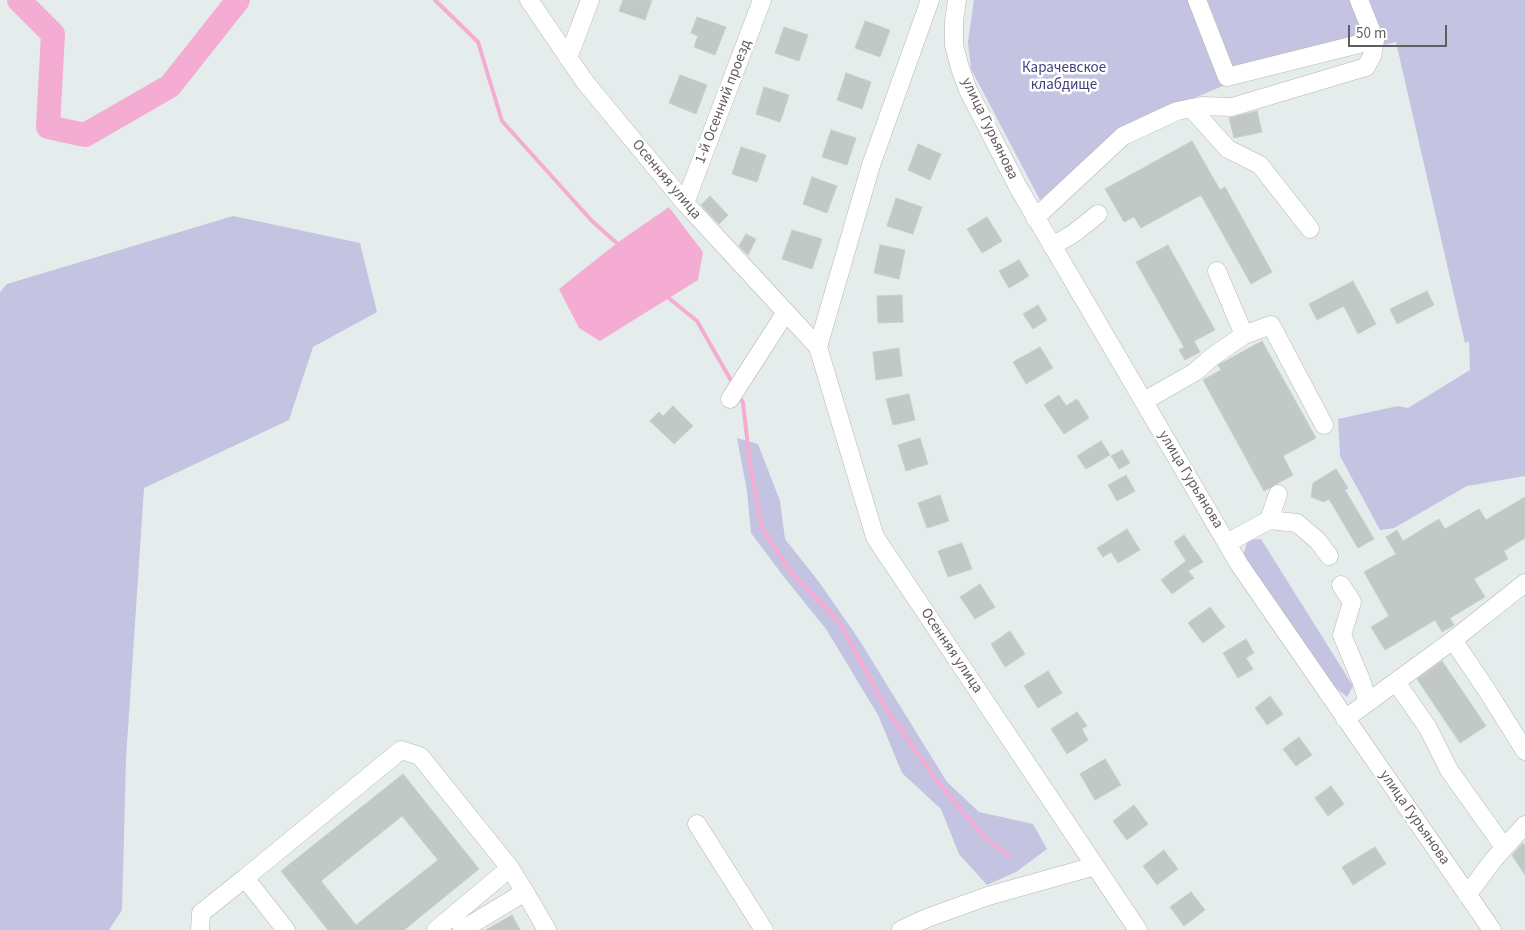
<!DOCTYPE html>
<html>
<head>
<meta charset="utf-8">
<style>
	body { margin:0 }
	#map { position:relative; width:1525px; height:930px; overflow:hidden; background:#e4edeb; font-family:"Source Sans 3",sans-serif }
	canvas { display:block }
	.scale { position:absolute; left:1348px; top:25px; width:99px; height:22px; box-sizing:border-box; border:2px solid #635c5f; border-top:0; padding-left:6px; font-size:15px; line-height:18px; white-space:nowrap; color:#635c5f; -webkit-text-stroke:4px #fff; paint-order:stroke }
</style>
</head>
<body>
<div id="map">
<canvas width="1525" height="930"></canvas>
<div class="scale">50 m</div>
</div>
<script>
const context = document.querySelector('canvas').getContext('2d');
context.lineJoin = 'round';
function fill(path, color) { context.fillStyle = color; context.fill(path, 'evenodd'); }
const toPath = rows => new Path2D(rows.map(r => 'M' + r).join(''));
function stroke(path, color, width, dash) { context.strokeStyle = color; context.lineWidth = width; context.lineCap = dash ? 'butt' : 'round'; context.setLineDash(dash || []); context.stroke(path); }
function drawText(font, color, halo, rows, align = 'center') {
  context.font = font + ' "Source Sans 3",sans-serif'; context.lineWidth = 5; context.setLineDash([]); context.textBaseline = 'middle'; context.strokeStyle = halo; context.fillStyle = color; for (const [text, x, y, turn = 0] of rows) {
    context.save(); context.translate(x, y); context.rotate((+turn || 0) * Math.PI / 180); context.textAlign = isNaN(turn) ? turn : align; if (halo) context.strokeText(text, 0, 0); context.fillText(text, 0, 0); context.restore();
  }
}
fill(toPath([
	[974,0,1525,0,1525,476,1467,486,1394,528,1380,530,1340,456,1338,419,1398,406,1408,408,1470,370,1469,341,1465,343,1396,42,1232,82,1124,128,1040,200,971,69,968,42],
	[233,216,360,243,377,312,313,347,289,420,144,488,126,759,122,910,109,930,0,930,0,292,7,284],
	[737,438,758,444,780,501,785,539,819,582,858,638,947,782,979,812,1033,824,1047,849,1016,872,987,885,959,854,941,809,902,773,878,715,826,629,784,577,751,533,747,491],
	[1261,539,1353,686,1347,697,1336,688,1243,555,1248,540]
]), '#c4c3e1');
fill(toPath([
	[669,207,703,252,698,280,600,341,579,328,559,289,617,243]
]), '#f5acd3');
stroke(toPath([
	[435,0,478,42,502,121,592,221,620,246],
	[665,295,697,321,733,384],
	[738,394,743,403,750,464,762,528,790,571,840,623,886,709,937,781,984,837,1009,856]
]), '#f5acd3', 4);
stroke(toPath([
	[19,0,53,34,48,127,85,135,170,86,238,0]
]), '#f5acd3', 24);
const building = toPath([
	[623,0,652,0,645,20,619,11,623,0],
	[697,17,726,27,715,55,694,47,698,36,691,33,697,17],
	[865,21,890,30,880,57,855,48,865,21],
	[784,27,808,35,799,61,775,53,784,27],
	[846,73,871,82,862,109,837,100,846,73],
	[680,75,707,85,696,114,669,103,680,75],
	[764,87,789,95,780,122,756,114,764,87],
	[1257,111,1262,132,1234,138,1229,118,1257,111],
	[831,130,856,138,847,165,822,157,831,130],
	[1192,141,1220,190,1225,187,1272,272,1251,284,1201,195,1141,228,1134,217,1124,222,1105,189,1192,141],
	[918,144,941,154,930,180,908,170,918,144],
	[741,147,766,155,757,182,732,174,741,147],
	[812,177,837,186,827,213,803,204,812,177],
	[710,196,728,215,719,224,701,205,710,196],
	[896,198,922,207,913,234,887,226,896,198],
	[987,217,1002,241,982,253,967,229,987,217],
	[792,230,822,239,812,269,782,259,792,230],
	[746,234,756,239,748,255,739,246,746,234],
	[880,245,905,250,899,279,874,273,880,245],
	[1168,245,1215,330,1194,341,1200,352,1185,360,1179,350,1184,347,1136,262,1168,245],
	[1019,260,1029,276,1009,288,999,271,1019,260],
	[1353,281,1376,324,1358,334,1344,306,1317,320,1309,304,1353,281],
	[1427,291,1434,305,1397,324,1390,309,1427,291],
	[902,295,903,322,878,323,877,296,902,295],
	[1038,305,1047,320,1033,329,1023,314,1038,305],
	[1262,341,1316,438,1283,456,1293,475,1264,491,1203,380,1221,370,1218,365,1220,364,1262,341],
	[1040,347,1053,368,1026,384,1013,362,1040,347],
	[899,348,902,376,876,380,873,352,899,348],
	[909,394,915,420,893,425,886,399,909,394],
	[1059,395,1066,406,1077,399,1089,418,1064,434,1044,405,1059,395],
	[673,406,693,426,674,444,650,421,659,412,663,416,673,406],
	[920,438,928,464,906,471,898,445,920,438],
	[1101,441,1110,455,1086,469,1077,456,1101,441],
	[1122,450,1130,463,1119,469,1111,456,1122,450],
	[1336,469,1348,488,1345,490,1374,539,1358,548,1329,499,1324,502,1311,497,1313,483,1336,469],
	[1126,475,1135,491,1117,501,1108,485,1126,475],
	[940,495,949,521,927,528,918,503,940,495],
	[1525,497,1525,538,1504,551,1508,559,1474,579,1485,597,1450,618,1454,625,1442,632,1435,620,1385,650,1371,627,1389,616,1364,572,1396,554,1386,537,1397,530,1403,541,1439,519,1445,529,1479,509,1486,520,1525,497],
	[1127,529,1140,550,1118,563,1111,552,1103,557,1097,548,1127,529],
	[1184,535,1203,562,1188,571,1194,578,1172,594,1161,580,1186,561,1174,542,1184,535],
	[962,543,972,569,948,577,938,551,962,543],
	[980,584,995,607,975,619,960,597,980,584],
	[1210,607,1225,627,1203,643,1188,623,1210,607],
	[1010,631,1025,654,1005,667,991,644,1010,631],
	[1246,639,1254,653,1246,658,1253,669,1238,678,1223,653,1246,639],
	[1442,661,1486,726,1460,743,1417,679,1442,661],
	[1048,671,1062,693,1038,708,1024,686,1048,671],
	[1270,696,1283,714,1267,725,1255,708,1270,696],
	[1077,712,1087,726,1082,729,1088,740,1067,754,1051,729,1077,712],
	[1299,737,1312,755,1296,766,1283,749,1299,737],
	[1105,759,1121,785,1095,800,1080,774,1105,759],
	[403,774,479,869,404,930,328,930,281,871,403,774],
	[402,816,438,860,356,925,321,881,402,816],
	[1331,786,1344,804,1328,816,1315,798,1331,786],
	[1134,805,1148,824,1127,840,1113,821,1134,805],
	[1523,843,1525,846,1525,875,1512,855,1523,843],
	[1375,847,1386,864,1353,885,1342,867,1375,847],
	[1164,850,1178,869,1157,885,1143,866,1164,850],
	[1191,892,1205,910,1184,926,1170,907,1191,892],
	[512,915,520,930,486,930,512,915]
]);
fill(building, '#c1c8c6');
stroke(building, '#c3d1cd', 1);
const minor = toPath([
	[529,0,585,82,685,203,818,347,875,537,1138,930],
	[957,0,954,21,954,45,960,68,968,90,1018,187,1239,564,1492,930],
	[1197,0,1227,77,1375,40,1359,0],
	[568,58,590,0],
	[1191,108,1228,149,1260,165,1310,229],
	[685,203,762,0],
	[1035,218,1123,136,1177,111,1202,106,1232,107,1366,67,1372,56,1375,40],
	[1052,246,1073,234,1098,214],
	[1244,335,1271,325,1324,425],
	[818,347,871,165,930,0],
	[730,399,786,312],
	[1144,401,1195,372,1212,357,1244,335,1217,271],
	[1269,520,1278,494],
	[1227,543,1269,520,1297,523,1318,541,1329,556],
	[1341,585,1352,602,1342,635,1361,680,1368,702],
	[1453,640,1488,692,1525,751],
	[1396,682,1428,728,1449,770,1504,847],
	[1345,719,1453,640,1525,583],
	[697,824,764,930],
	[245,878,401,750,420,756,510,868,525,892],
	[1467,895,1494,859,1525,825],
	[200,930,201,913,245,878,286,930],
	[436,930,510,868],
	[462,930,525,892,547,930],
	[901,930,927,918,988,896,1095,866]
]);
stroke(minor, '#b9b4b6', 19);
stroke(minor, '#fff', 18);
drawText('15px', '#433f7f', '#fff', [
	["Карачевское",1064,69],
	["клабдище",1064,86]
]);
drawText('15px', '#635c5f', '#fff', [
	["1-й Осенний проезд",724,102,-69],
	["улица Гурьянова",989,129,64],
	["Осенняя улица",666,180,50],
	["улица Гурьянова",1190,480,59],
	["Осенняя улица",951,651,56],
	["улица Гурьянова",1414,818,55]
]);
</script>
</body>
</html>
